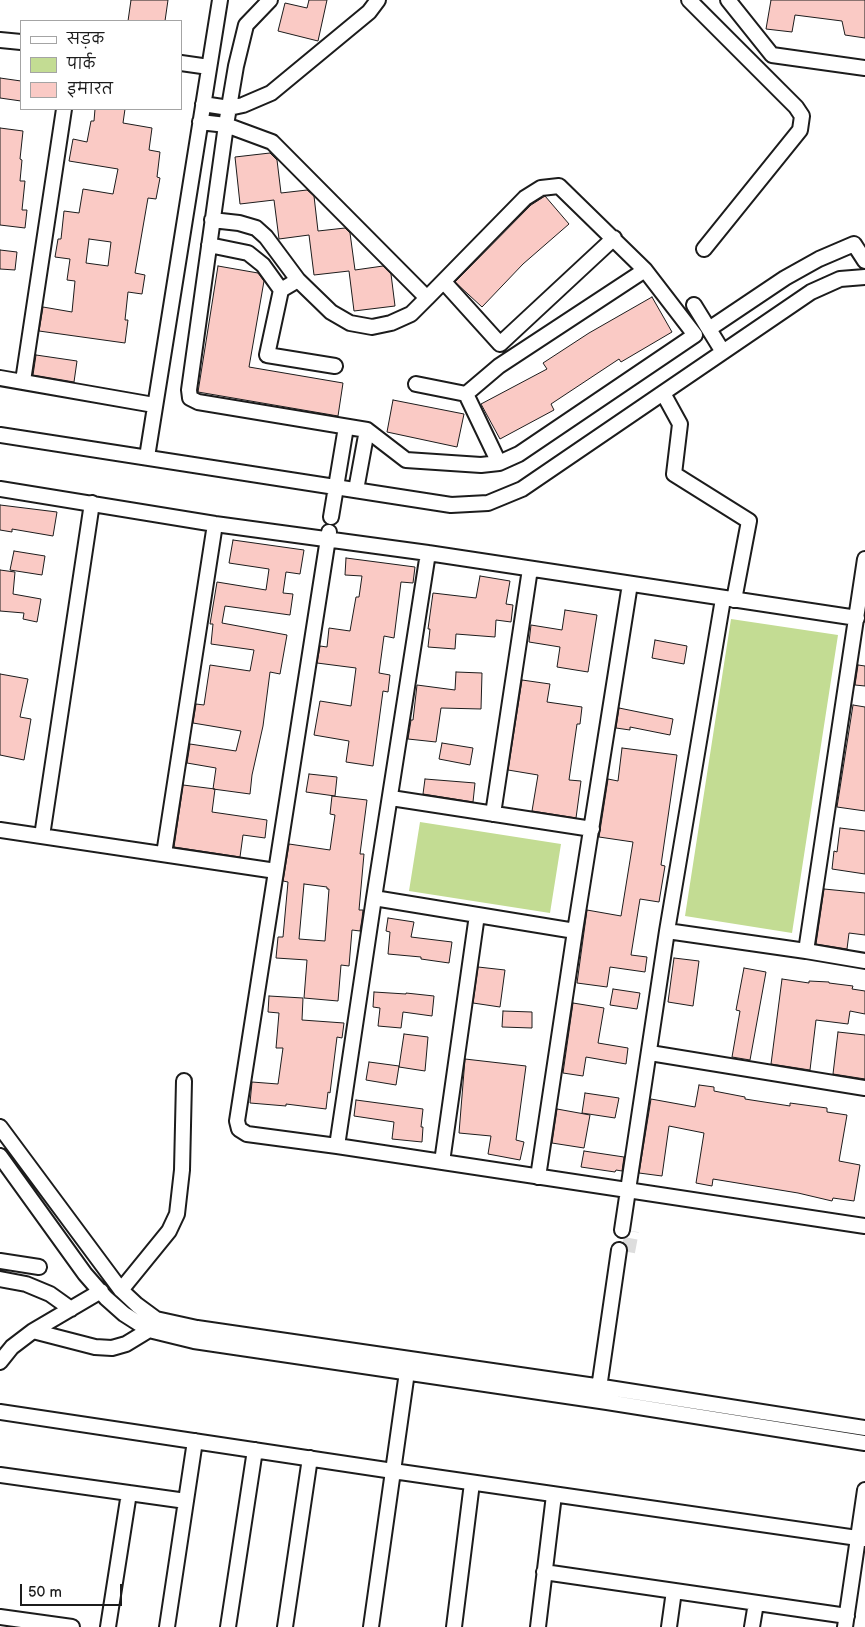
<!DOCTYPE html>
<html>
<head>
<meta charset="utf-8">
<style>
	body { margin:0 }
	#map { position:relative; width:865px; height:1627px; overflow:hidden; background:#fff; font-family:"Balsamiq Sans","Playpen Sans Deva",sans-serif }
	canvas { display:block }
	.legend { position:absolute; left:20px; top:20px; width:162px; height:90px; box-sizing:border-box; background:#fff; border:1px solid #a4a4a4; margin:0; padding:6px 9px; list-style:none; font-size:15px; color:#1c1c1c }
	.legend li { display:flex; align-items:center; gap:10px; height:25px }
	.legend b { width:25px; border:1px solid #a4a4a4 }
	.scale { position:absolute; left:20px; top:1584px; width:102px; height:22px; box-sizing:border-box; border:2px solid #1c1c1c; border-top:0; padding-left:6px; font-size:15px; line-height:18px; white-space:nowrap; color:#1c1c1c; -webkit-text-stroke:4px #fff; paint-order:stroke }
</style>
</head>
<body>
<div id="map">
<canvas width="865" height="1627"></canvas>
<ul class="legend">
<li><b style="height:6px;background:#fff"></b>सड़क</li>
<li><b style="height:14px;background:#c3dc93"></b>पार्क</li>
<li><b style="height:14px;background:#facac5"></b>इमारत</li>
</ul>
<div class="scale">50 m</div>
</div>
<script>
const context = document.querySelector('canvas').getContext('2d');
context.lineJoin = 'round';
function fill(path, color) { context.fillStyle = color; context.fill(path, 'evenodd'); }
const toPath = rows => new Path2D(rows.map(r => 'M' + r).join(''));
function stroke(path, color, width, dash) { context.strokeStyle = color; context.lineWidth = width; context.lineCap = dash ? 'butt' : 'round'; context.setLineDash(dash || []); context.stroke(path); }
fill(toPath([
	[731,619,838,635,792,933,685,916],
	[420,822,561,844,550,913,409,891]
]), '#c3dc93');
const building = toPath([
	[131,0,168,0,165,21,128,21,131,0],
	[309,0,327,0,318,41,278,31,285,3,307,8,309,0],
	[771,0,865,0,865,38,845,35,842,21,795,15,792,32,766,29,771,0],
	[0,78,21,81,21,101,0,98,0,78],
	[95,109,125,109,123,123,152,128,149,150,160,152,157,177,160,178,156,199,148,198,135,273,145,275,142,294,128,292,125,320,128,320,125,343,39,331,43,307,72,312,75,281,67,280,70,259,55,257,58,239,61,239,64,211,79,213,83,189,113,194,118,169,69,161,73,139,87,142,91,121,94,121,95,109],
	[89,239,111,242,108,266,86,263,89,239],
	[0,128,23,131,20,159,22,160,20,181,25,181,22,210,27,210,25,228,0,225,0,128],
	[270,153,277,160,281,193,307,190,314,196,318,231,345,228,350,233,355,270,383,266,391,274,395,306,354,311,349,271,314,275,309,235,279,239,274,200,240,204,235,157,270,153],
	[545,196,569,224,523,264,482,307,455,282,531,205,545,196],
	[0,250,17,252,15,270,0,269,0,250],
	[218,266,258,273,264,281,249,367,343,383,338,416,198,392,218,266],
	[652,297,672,332,621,362,619,359,551,404,554,410,500,439,481,404,547,369,543,363,589,333,652,297],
	[36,355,77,361,74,382,33,375,36,355],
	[393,400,464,414,457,447,387,432,393,400],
	[0,505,57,512,53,536,12,529,12,532,0,530,0,505],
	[233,540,304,550,300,574,286,572,283,593,293,594,290,615,225,606,222,623,287,635,280,674,270,672,263,726,252,775,250,794,213,789,216,768,187,763,190,744,236,751,241,731,193,723,196,704,204,705,210,665,250,671,254,650,211,644,213,624,210,624,217,582,266,590,269,569,229,563,233,540],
	[14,551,45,556,42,575,10,570,14,551],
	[346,558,415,567,413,583,401,582,394,638,384,636,379,673,390,675,388,692,383,691,373,766,346,762,349,741,314,735,320,701,351,706,356,668,317,663,320,646,327,647,329,628,350,631,356,597,359,597,362,576,345,575,346,558],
	[0,570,15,572,13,594,41,599,37,622,23,619,24,613,0,611,0,570],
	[480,576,510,581,506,604,513,605,511,622,496,620,495,637,456,634,455,649,428,647,430,629,428,629,433,593,476,598,480,576],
	[565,610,597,615,588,672,557,667,560,647,529,642,531,625,562,630,565,610],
	[655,640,687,646,684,664,652,658,655,640],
	[858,665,865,666,865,686,855,685,858,665],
	[456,672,482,673,481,709,441,708,436,742,408,739,411,720,413,720,417,685,455,690,456,672],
	[0,674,28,679,20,717,31,719,24,760,0,755,0,674],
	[522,680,550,684,547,702,582,707,580,724,577,724,569,780,581,781,576,818,532,811,538,775,508,770,522,680],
	[853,705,865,707,865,811,837,807,853,705],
	[619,708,673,719,670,735,630,727,630,730,616,728,619,708],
	[442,743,473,748,470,765,439,759,442,743],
	[622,748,677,755,661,865,665,866,659,902,640,899,631,955,647,957,645,972,610,967,607,987,577,983,587,910,621,916,633,842,599,837,608,779,618,781,622,748],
	[309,774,337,777,335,796,306,792,309,774],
	[425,779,475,783,473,802,423,794,425,779],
	[183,785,215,789,212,812,267,820,265,838,243,835,240,857,174,847,183,785],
	[332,796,367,800,360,854,364,854,359,910,363,910,362,919,360,931,352,930,349,966,341,965,338,1001,304,998,307,960,276,958,278,937,283,937,288,882,283,881,289,844,330,850,335,815,330,814,332,796],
	[304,884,327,887,327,889,329,889,325,941,299,939,304,884],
	[840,828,865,831,865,874,832,869,834,851,837,852,840,828],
	[824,889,865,893,865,935,849,933,847,949,816,944,824,889],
	[388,918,414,922,411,937,452,942,449,963,421,959,421,957,388,954,390,932,386,931,388,918],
	[674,958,699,961,693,1006,668,1002,674,958],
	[478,967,505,970,500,1007,473,1003,478,967],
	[744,968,766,972,750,1060,732,1057,740,1011,736,1010,744,968],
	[782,979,809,983,809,981,829,982,829,983,853,986,852,989,865,991,865,1014,850,1011,848,1024,816,1020,810,1070,771,1064,782,979],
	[613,989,640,993,637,1009,610,1005,613,989],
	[374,992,406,994,406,993,434,996,432,1016,403,1012,401,1028,378,1026,380,1008,373,1007,374,992],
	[269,996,303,998,302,1020,344,1023,342,1038,337,1037,330,1093,328,1092,326,1109,286,1104,286,1106,250,1103,252,1082,278,1084,283,1048,276,1048,279,1013,268,1012,269,996],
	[573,1003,604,1008,598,1043,628,1048,626,1064,586,1057,583,1076,563,1073,573,1003],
	[503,1011,532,1012,532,1028,502,1027,503,1011],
	[838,1032,865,1035,865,1079,833,1074,838,1032],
	[404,1034,428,1037,425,1071,399,1067,404,1034],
	[465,1059,526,1066,516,1140,524,1142,520,1160,488,1154,491,1136,459,1133,465,1059],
	[369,1062,399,1066,396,1085,366,1080,369,1062],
	[699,1085,714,1087,714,1091,745,1097,745,1099,790,1106,790,1103,812,1106,827,1108,827,1112,847,1115,839,1161,860,1165,854,1201,833,1198,832,1201,798,1193,713,1179,712,1186,696,1183,704,1133,669,1126,662,1176,639,1173,651,1099,695,1107,699,1085],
	[585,1093,619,1098,615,1118,582,1113,585,1093],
	[356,1100,423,1109,421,1127,423,1127,422,1142,392,1139,394,1122,354,1116,356,1100],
	[557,1109,590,1115,584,1148,552,1143,557,1109],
	[584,1151,624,1157,622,1171,616,1170,615,1172,581,1167,584,1151]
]);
fill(building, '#facac5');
stroke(building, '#1c1c1c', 1);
stroke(toPath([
	[628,1252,632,1231]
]), '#ddd', 14, [14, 7]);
const minor = toPath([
	[270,0,246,25,236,66,226,125,189,390,190,398,198,402,367,430,406,460,481,465,499,463,519,454,695,335,645,270,559,186,541,188,525,198,427,298],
	[689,0,796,107,802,116,800,130,704,249],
	[728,0,772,55,865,68],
	[0,40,21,42],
	[181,63,209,67],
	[203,104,229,108,243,105,271,93,369,12,378,0],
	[200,122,226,125,272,142,427,298,411,314,391,323,372,327,350,323,331,312,298,280,266,237,256,228,239,223,212,220],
	[209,245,248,253,263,265,281,290,298,280],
	[444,282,500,344,614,238],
	[281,290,267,355,335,366],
	[694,305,723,352],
	[709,329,785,278,819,259,854,244,865,261],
	[0,378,154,405],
	[23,381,64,109],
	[416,384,466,394,499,366,645,270],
	[663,393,680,424,674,474,749,521,734,600],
	[466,394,499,463],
	[0,435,451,505,488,503,522,489,811,292,840,279,865,277],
	[147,457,220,0],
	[0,489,215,524,428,553,857,618],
	[356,490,367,430],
	[331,517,346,427],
	[329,532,237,1121,239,1129,247,1134,337,1146,865,1226],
	[391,798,592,829],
	[493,814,530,569],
	[0,830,276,871],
	[42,836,92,503],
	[164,854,215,524],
	[374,898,575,931],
	[667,931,806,951,865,961],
	[806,951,865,559],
	[650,1053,865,1088],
	[0,1127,121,1290,137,1305,156,1319,197,1328,609,1388,865,1428],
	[337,1146,374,898,428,553],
	[0,1156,85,1274,106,1298,124,1314,149,1330,194,1341,607,1402,865,1443],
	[442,1162,477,915],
	[538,1177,575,931,630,584],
	[622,1230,667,931,723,599],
	[0,1261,39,1267],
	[0,1279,26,1284,50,1294,71,1309],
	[121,1290,169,1231,177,1214,182,1170,184,1081],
	[33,1331,95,1347,112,1348,126,1344,149,1330,153,1324],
	[0,1362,12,1347,33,1331,101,1291],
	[598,1395,619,1250],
	[0,1412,393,1471,865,1539],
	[0,1475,186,1501],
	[544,1572,847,1616],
	[0,1617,72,1627],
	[108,1627,129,1493],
	[167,1627,195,1441],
	[228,1627,255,1450],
	[285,1627,310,1458],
	[371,1627,408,1365],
	[454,1627,472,1483],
	[538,1627,554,1495],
	[669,1627,674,1591],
	[752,1627,756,1603],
	[845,1627,865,1490]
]);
stroke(minor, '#1c1c1c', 18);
stroke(minor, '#fff', 14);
</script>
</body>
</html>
